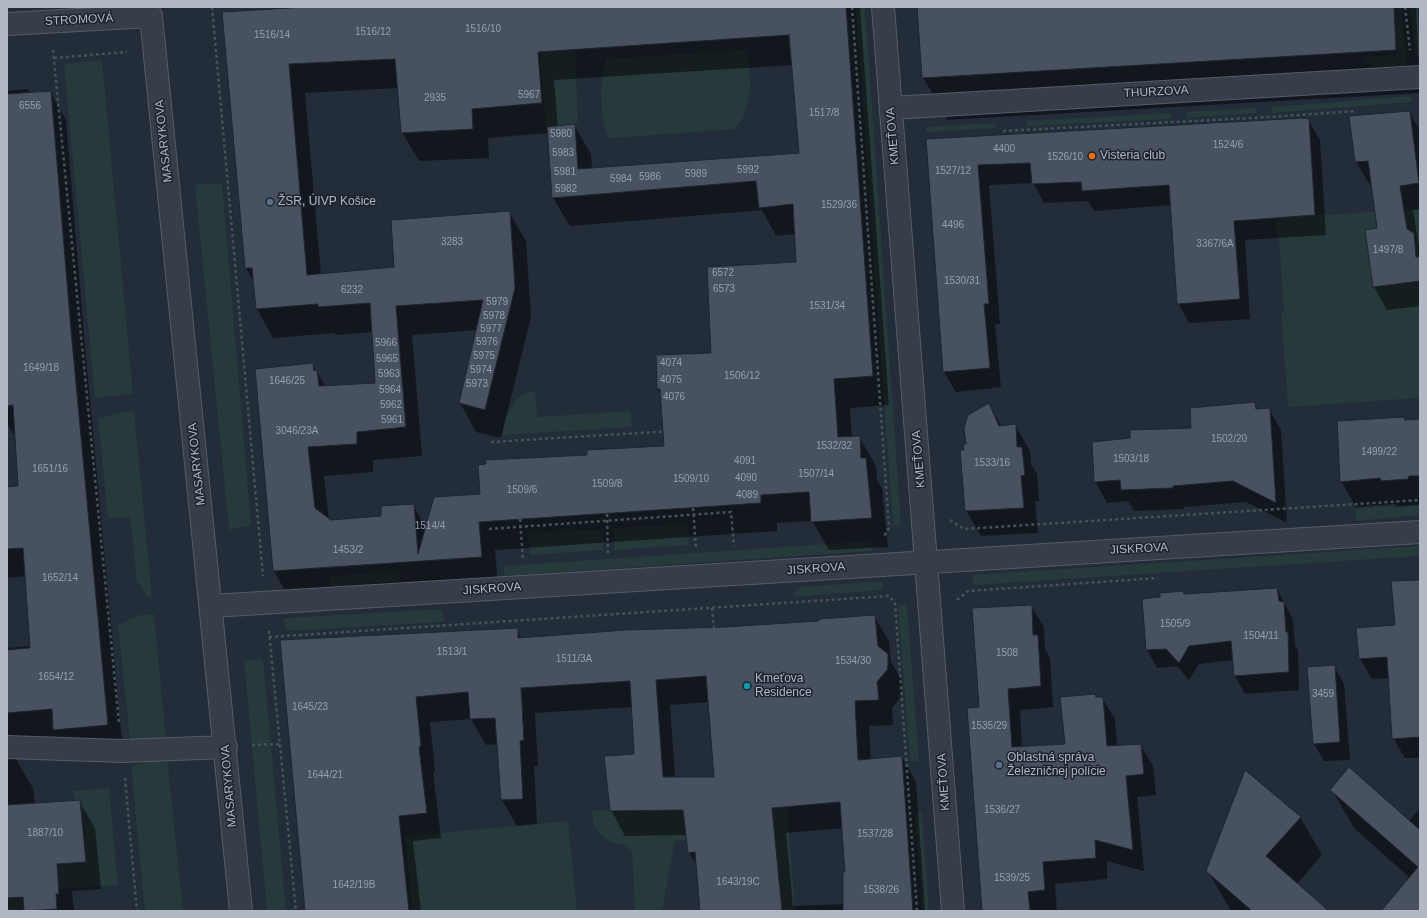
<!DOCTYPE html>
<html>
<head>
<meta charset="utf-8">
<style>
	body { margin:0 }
	#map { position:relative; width:1427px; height:918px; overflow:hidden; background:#232c39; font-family:Arial,sans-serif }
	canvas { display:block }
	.frame { position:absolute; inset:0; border:8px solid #b2b9c5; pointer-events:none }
</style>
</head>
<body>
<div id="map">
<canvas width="1427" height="918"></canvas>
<div class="frame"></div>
</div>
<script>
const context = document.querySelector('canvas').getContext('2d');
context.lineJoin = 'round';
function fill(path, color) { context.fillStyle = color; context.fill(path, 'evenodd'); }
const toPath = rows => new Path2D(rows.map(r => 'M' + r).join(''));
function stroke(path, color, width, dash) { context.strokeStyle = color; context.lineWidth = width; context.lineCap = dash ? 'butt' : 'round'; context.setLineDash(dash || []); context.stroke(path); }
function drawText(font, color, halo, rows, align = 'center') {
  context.font = font + ' Arial,sans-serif'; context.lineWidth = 3; context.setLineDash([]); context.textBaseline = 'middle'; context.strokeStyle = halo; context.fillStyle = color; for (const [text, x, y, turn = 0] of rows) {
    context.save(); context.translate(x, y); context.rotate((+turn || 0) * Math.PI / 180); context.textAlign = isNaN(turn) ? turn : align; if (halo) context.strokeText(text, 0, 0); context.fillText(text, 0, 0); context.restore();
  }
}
fill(toPath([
	[856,7,865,7,901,525,893,525],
	[1394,7,1401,7,1407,65,1377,67,1364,60,1366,57,1396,55],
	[1410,7,1418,7,1420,56,1416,57],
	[575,49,578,121,575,124,546,127,540,52],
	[747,50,751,90,743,119,734,129,615,138,610,138,607,135,602,115,601,89,606,59],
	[102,60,133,394,95,398,64,64],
	[1411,96,1412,102,1272,113,1271,107],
	[1256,108,1257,113,1187,118,1186,112],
	[1171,113,1171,119,1027,126,1027,121],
	[995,123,996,128,926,132,926,127],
	[222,183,251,525,229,530,195,185],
	[1420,209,1420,398,1288,407,1281,312,1284,312,1283,300,1280,250,1275,218],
	[535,391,537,417,631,411,632,427,501,435,506,417,517,399,524,393],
	[134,411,152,597,146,595,137,581,130,517,108,518,98,419,116,413],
	[1420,504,1420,515,1356,521,1355,509],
	[688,524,689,545,614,550,613,528],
	[603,529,604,550,530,555,528,533],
	[871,541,872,551,504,576,504,566],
	[1420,546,1420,556,973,585,972,575],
	[400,571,400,581,330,586,330,576],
	[882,581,883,590,794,597,796,590,801,587],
	[907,604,919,761,910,761,898,605],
	[443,609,444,622,285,631,284,618],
	[154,614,166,740,130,740,118,625,140,615],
	[263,659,286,911,267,911,244,660],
	[167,757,183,911,145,911,131,766],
	[109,788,118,885,59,889,57,864,86,862,80,800,74,800,73,791],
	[787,806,795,911,782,911,685,840,675,841,662,911,635,911,632,851,624,845,610,842,600,834,594,826,592,811],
	[915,813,922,813,929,911,922,911],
	[568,821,577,911,412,911,405,836],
	[23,897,24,911,7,911,7,898]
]), '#26393b');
fill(toPath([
	[332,7,860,7,889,405,850,408,852,438,859,437,876,466,877,480,882,488,888,547,829,550,812,521,777,523,777,531,495,550,498,586,290,600,274,571,256,370,312,364,326,387,376,384,373,332,336,335,334,333,273,338,257,309,254,282,246,268,223,13],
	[792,65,800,154,592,169,591,154,574,125,558,127,554,80],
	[399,88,402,132,419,161,489,158,488,138,548,133,553,198,570,226,762,210,776,236,795,234,797,263,712,354,658,389,662,395,665,447,588,456,481,495,426,528,413,505,382,517,329,521,324,476,373,472,373,460,422,456,412,335,477,330,460,403,476,432,501,438,531,317,526,241,509,212,395,268,321,275,305,93],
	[918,7,1416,7,1420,93,947,120,923,77],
	[28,89,31,94,50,92,66,120,86,358,123,752,70,757,59,737,15,741,17,761,33,788,35,804,79,801,95,828,101,889,72,891,74,911,7,911,7,648,31,646,26,576,7,578,7,488,19,487,15,433,13,434,7,423,7,91],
	[1409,112,1420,130,1420,209,1413,210,1418,241,1420,245,1420,306,1387,310,1374,287,1378,229,1372,185,1370,185,1356,162],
	[1308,120,1320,140,1326,235,1245,240,1250,319,1189,323,1178,303,1171,205,1094,211,1088,201,1044,203,1033,183,989,185,1000,324,995,324,1001,387,956,392,944,372,927,140],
	[1255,403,1258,410,1269,409,1281,430,1287,523,1246,502,1184,507,1184,509,1134,511,1128,501,1107,503,1095,481,1131,439,1192,429],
	[989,404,1002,427,1015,425,1030,451,1031,464,1037,474,1039,501,1035,501,1038,533,981,536,966,510,965,451],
	[1420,420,1420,505,1396,507,1395,504,1356,507,1341,481,1405,421],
	[1420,581,1420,758,1405,758,1393,738,1389,678,1372,679,1360,659,1396,626],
	[1277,589,1293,620,1295,646,1298,650,1299,690,1245,694,1235,676,1233,660,1199,664,1189,680,1177,666,1157,668,1147,650,1143,600],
	[1031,606,1044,627,1045,649,1050,658,1053,707,1020,710,1022,747,1066,745,1097,698,1102,698,1115,719,1117,746,1140,745,1153,766,1156,795,1137,797,1144,871,1107,861,1107,879,1055,884,1057,911,983,911,980,708],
	[874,616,889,641,891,662,902,681,902,691,901,696,892,708,893,725,869,726,871,760,902,757,916,782,925,911,701,911,697,866,689,852,687,835,625,836,611,810,635,755,632,707,535,713,538,766,534,766,537,824,517,826,502,800,498,744,486,745,471,719,430,722,435,772,433,772,441,838,413,841,421,911,307,911,281,641,517,629,522,639,725,628,820,622],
	[709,702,715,778,675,778,670,705],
	[843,828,846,873,844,904,793,906,786,833],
	[1334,666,1344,684,1350,760,1324,761,1314,744],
	[1332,790,1409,821,1420,808,1420,911,1382,911,1410,878,1354,828],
	[1300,817,1322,855,1297,884,1327,911,1231,911,1208,871]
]), '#0007');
const building = toPath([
	[306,7,846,7,873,376,834,379,838,437,860,436,861,458,866,458,872,518,811,522,809,492,761,495,761,503,479,522,482,557,273,571,255,369,313,363,314,371,317,370,319,386,375,383,370,303,318,307,318,304,256,309,252,268,245,268,222,12,306,7],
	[789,35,799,153,578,169,575,124,547,127,552,198,756,181,759,208,793,204,796,262,707,267,711,353,656,355,657,389,660,389,664,446,587,450,587,455,485,460,486,464,478,465,480,494,434,497,418,554,414,504,381,506,381,516,331,520,315,508,308,447,357,444,357,432,406,427,396,306,483,300,459,403,485,410,515,288,510,211,391,220,394,267,307,275,289,64,395,59,401,133,473,129,472,109,542,103,538,52,789,35],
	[917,7,1394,7,1396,50,922,78,917,7],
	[51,91,71,330,108,725,53,730,52,709,7,713,7,650,30,648,23,548,7,549,7,487,18,486,13,405,7,406,7,94,51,91],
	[1410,111,1419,183,1400,186,1407,229,1414,233,1416,257,1420,257,1420,281,1373,287,1365,230,1377,228,1368,161,1355,162,1349,116,1410,111],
	[1303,118,1309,119,1315,215,1234,221,1240,299,1177,304,1169,185,1082,191,1081,182,1032,184,1030,163,978,165,989,304,984,304,990,368,943,372,926,139,1303,118],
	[1255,402,1256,409,1270,408,1276,503,1233,481,1173,486,1173,488,1121,490,1120,480,1094,482,1092,442,1130,438,1130,430,1191,428,1190,408,1255,402],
	[989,403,999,426,1016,424,1017,447,1022,447,1025,475,1021,476,1024,508,965,511,960,450,964,450,963,444,966,444,964,428,968,415,989,403],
	[1404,417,1405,420,1420,419,1420,476,1409,476,1408,479,1381,481,1380,478,1340,482,1337,421,1404,417],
	[1420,580,1420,737,1392,739,1387,657,1359,659,1356,628,1395,625,1391,581,1420,580],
	[1277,588,1279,601,1284,602,1286,632,1288,632,1289,672,1234,676,1231,641,1189,646,1179,663,1166,649,1146,650,1142,599,1160,597,1160,593,1183,591,1184,594,1277,588],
	[1032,605,1033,635,1038,635,1041,686,1008,689,1012,747,1065,744,1060,697,1095,694,1096,697,1103,697,1107,746,1141,744,1144,774,1126,776,1133,850,1095,840,1096,858,1043,862,1045,890,1028,892,1030,911,982,911,967,708,979,707,972,608,1032,605],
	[875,615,878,646,888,654,888,665,887,670,877,682,879,700,855,701,858,760,902,756,913,911,843,911,843,872,845,872,840,802,772,808,782,911,700,911,695,852,688,853,683,810,610,811,604,756,634,754,630,681,521,688,524,740,520,741,523,799,501,800,495,718,470,719,468,692,416,697,421,746,419,747,427,813,399,816,409,911,305,911,280,640,518,628,518,638,626,630,725,627,819,621,819,619,875,615],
	[706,676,714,777,663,777,656,680,706,676],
	[1335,665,1340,742,1313,744,1307,667,1335,665],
	[1349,767,1420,830,1420,911,1381,911,1418,867,1330,790,1349,767],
	[1245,770,1301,817,1266,856,1329,911,1252,911,1206,871,1245,770],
	[80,800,86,862,57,864,59,894,56,894,57,909,24,911,23,897,7,898,7,805,80,800]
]);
fill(building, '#475160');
stroke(building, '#1e2530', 1);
const minor = toPath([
	[883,7,953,911],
	[151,16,241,911],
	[7,24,151,16],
	[891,108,1420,77],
	[212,606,1420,532],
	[7,747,122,751,226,747]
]);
stroke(minor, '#555c67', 24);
stroke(toPath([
	[212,7,263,576],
	[852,7,889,528,884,536],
	[1405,7,1410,50],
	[53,50,119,723],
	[54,58,127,52],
	[1003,131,1270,117,1356,111],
	[491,442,722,428],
	[693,508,696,548],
	[607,514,608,554],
	[520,519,523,560],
	[950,520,964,529,1420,500],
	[489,529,731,512,734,546],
	[957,600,968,591,1158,578],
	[712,608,714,628],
	[269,631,296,911],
	[269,637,889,596,895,603,917,911],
	[252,745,280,744],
	[125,778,137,911],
	[36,910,36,911]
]), '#435457', 2.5, [3, 3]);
stroke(minor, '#373e49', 22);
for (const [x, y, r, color] of [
	[1092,156,4,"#e8710a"],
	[270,202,4,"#5c6f8a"],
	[747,686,4,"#0f9aa8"],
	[999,765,4,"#5c6f8a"]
]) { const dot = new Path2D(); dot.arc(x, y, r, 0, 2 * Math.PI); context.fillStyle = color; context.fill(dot); stroke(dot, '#1c232e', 1.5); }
drawText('10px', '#979fac', null, [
	["1516/10",483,29],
	["1516/12",373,32],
	["1516/14",272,35],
	["5967",529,95],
	["2935",435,98],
	["6556",30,106],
	["1517/8",824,113],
	["5980",561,134],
	["1524/6",1228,145],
	["4400",1004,149],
	["5983",563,153],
	["1526/10",1065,157],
	["5992",748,170],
	["1527/12",953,171],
	["5981",565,172],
	["5989",696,174],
	["5986",650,177],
	["5984",621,179],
	["5982",566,189],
	["1529/36",839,205],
	["4496",953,225],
	["3283",452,242],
	["3367/6A",1215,244],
	["1497/8",1388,250],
	["6572",723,273],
	["1530/31",962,281],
	["6573",724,289],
	["6232",352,290],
	["5979",497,302],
	["1531/34",827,306],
	["5978",494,316],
	["5977",491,329],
	["5976",487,342],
	["5966",386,343],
	["5975",484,356],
	["5965",387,359],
	["4074",671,363],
	["1649/18",41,368],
	["5974",481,370],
	["5963",389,374],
	["1506/12",742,376],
	["4075",671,380],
	["1646/25",287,381],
	["5973",477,384],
	["5964",390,390],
	["4076",674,397],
	["5962",391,405],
	["5961",392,420],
	["3046/23A",297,431],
	["1502/20",1229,439],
	["1532/32",834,446],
	["1499/22",1379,452],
	["1503/18",1131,459],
	["4091",745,461],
	["1533/16",992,463],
	["1651/16",50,469],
	["1507/14",816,474],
	["4090",746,478],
	["1509/10",691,479],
	["1509/8",607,484],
	["1509/6",522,490],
	["4089",747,495],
	["1514/4",430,526],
	["1453/2",348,550],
	["1652/14",60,578],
	["1505/9",1175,624],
	["1504/11",1261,636],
	["1513/1",452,652],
	["1508",1007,653],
	["1511/3A",574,659],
	["1534/30",853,661],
	["1654/12",56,677],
	["3459",1323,694],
	["1645/23",310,707],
	["1535/29",989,726],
	["1644/21",325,775],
	["1536/27",1002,810],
	["1887/10",45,833],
	["1537/28",875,834],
	["1539/25",1012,878],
	["1643/19C",738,882],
	["1642/19B",354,885],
	["1538/26",881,890]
]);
drawText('12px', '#b2b9c5', '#1c232e', [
	["STROMOVÁ",79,20,-3],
	["THURZOVA",1156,92,-3],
	["KMEŤOVA",893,136,-95],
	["MASARYKOVA",164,141,-96],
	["KMEŤOVA",919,459,-95],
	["MASARYKOVA",197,464,-96],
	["JISKROVA",1139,549,-3],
	["JISKROVA",816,569,-4],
	["JISKROVA",492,589,-4],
	["KMEŤOVA",944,782,-94],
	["MASARYKOVA",229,786,-95]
]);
drawText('12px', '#b2b9c5', '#1c232e', [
	["Visteria club",1100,156],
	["ŽSR, ÚIVP Košice",278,202],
	["Kmeťova",755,679],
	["Residence",755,693],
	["Oblastná správa",1007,758],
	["Železničnej polície",1007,772]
], 'left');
</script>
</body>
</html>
